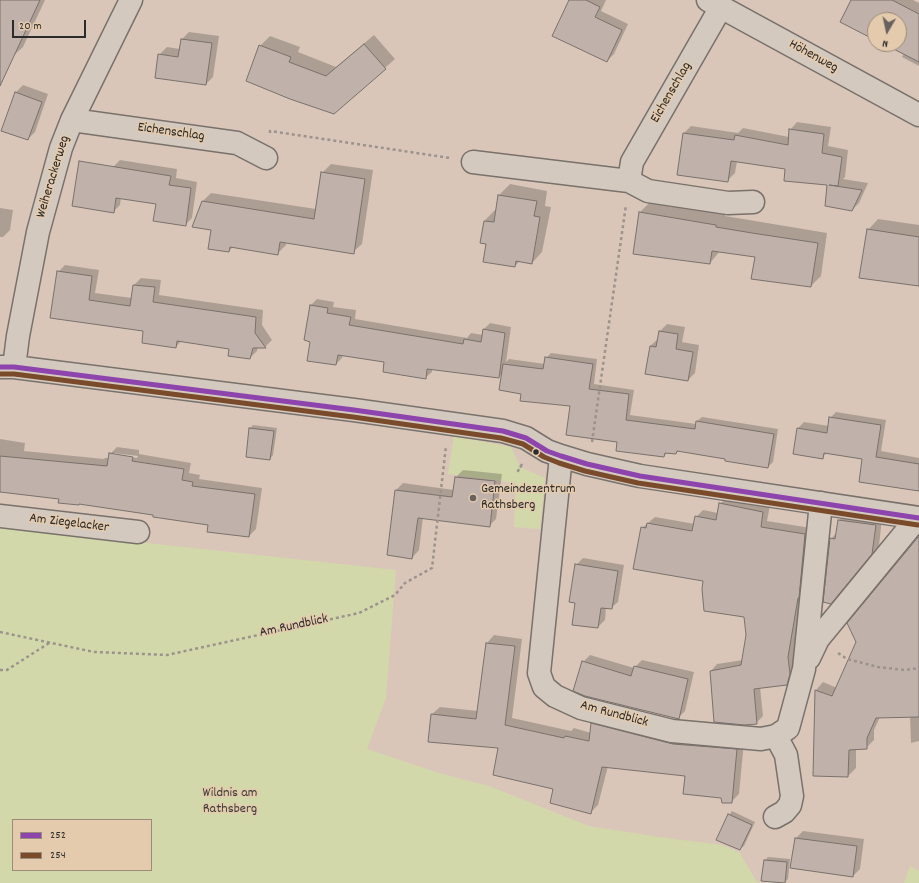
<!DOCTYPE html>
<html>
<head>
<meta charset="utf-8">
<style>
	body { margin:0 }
	#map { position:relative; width:919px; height:883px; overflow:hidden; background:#d9c6b9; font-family:Dekko,sans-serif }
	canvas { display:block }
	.legend { position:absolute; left:12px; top:819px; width:140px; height:52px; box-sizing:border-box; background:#e5cbad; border:1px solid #9b8b79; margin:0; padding:5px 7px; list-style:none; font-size:12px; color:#2b2b2b }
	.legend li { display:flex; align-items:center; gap:8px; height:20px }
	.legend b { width:20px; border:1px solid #9b8b79 }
	.north { position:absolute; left:867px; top:12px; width:40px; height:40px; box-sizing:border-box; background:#e5cbad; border:1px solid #9b8b79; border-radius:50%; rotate:189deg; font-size:11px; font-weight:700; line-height:16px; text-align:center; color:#2b2b2b }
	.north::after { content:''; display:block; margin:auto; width:14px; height:18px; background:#68615d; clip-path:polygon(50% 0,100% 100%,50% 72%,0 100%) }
	.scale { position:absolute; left:12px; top:20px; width:74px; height:18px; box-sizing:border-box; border:2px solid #2b2b2b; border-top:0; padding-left:5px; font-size:12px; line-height:14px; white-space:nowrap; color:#2b2b2b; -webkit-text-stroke:3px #e5cbad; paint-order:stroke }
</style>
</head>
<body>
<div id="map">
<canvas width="919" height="883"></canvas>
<ul class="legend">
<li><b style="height:5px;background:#8e44ad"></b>252</li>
<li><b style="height:5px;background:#7a4b2a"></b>254</li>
</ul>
<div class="north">N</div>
<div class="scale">20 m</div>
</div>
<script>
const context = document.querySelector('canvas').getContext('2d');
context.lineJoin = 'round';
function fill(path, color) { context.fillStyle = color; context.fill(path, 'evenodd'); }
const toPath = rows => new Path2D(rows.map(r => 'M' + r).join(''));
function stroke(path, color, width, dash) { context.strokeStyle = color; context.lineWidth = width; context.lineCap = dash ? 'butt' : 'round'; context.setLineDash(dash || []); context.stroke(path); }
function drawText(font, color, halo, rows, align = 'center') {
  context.font = font + ' Dekko,sans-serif'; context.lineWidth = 3; context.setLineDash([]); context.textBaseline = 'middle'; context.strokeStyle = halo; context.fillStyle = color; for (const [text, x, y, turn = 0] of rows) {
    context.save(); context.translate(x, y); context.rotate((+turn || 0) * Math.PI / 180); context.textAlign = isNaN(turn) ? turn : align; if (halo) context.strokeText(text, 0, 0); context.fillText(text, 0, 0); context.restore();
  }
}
fill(toPath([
	[454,436,511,447,520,467,545,478,540,529,514,527,516,483,448,474],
	[0,527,396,570,386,698,367,749,439,773,489,786,589,826,666,838,722,845,739,852,757,882,766,883,0,883],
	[13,820,151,820,151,870,13,870],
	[910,866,919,871,919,883,904,883]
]), '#d3d8aa');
fill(toPath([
	[0,0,45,0,23,47,12,57,0,52],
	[570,0,606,0,601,11,628,24,614,54,607,61],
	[852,0,913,0,919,3,919,66,902,57,904,53,886,44,899,44,899,20,875,20,875,39],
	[189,32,219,36,213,77,206,84,159,55,167,47,180,49,182,39],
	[374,35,395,59,334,112,260,46,270,36,300,47,298,52,336,67],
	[23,85,48,94,35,132,28,139,16,92],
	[797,122,831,127,828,146,848,150,845,177,843,179,868,183,859,203,852,210,826,205,828,184,786,168,737,161,735,173,727,181,684,133,691,126,738,133,743,128,789,137,790,130],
	[120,160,177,169,176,178,197,182,192,218,185,225,157,203,121,197,120,205,113,212,113,167],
	[331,164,373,170,362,244,353,252,286,242,286,245,277,254,233,247,229,251,213,229,203,201,211,193,316,209,322,173],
	[510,184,547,191,545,206,551,207,542,252,532,263,520,261,515,266,487,243,484,221,495,210,497,211,499,195],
	[650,202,726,214,725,216,827,233,821,276,811,286,756,256,720,251,710,263,640,212],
	[0,208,13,210,10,230,3,237,0,237],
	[878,219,919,225,919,285,868,230],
	[65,265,99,270,95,293,132,298,134,285,141,278,161,280,159,295,263,310,262,325,272,340,265,347,258,347,257,351,250,358,230,348,182,340,176,347,145,330,51,317,58,272],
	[317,299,334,302,333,307,356,310,355,319,467,338,471,333,483,335,484,329,490,323,511,327,506,362,509,359,545,364,546,358,551,353,597,359,594,384,634,390,630,415,696,424,697,421,702,417,778,429,773,462,768,467,679,450,676,453,668,452,664,456,618,441,571,405,522,393,503,373,499,377,432,368,432,372,425,378,385,362,343,355,342,358,336,364,311,305],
	[667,324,685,327,682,342,699,345,695,373,688,380,650,346,658,339,660,331],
	[836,412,886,420,881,451,919,458,919,490,863,459,827,453,822,457,798,428,804,422,829,426,830,418],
	[253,425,277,428,273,455,270,459,250,428],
	[0,439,25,443,24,451,104,459,105,458,109,458,110,454,117,447,139,450,139,454,191,463,189,473,200,475,199,479,262,488,256,529,249,536,209,524,155,514,60,498,0,492],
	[114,453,138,456,137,458,114,455],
	[463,470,502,474,496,519,489,526,423,517,419,550,412,558,396,490,403,483,454,490,456,477],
	[727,497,770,505,767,521,811,528,804,592,794,650,796,666,793,677,786,684,760,687,763,716,756,723,711,671,717,664,743,660,747,635,745,617,705,580,642,528,655,517,695,524,696,517,703,510,718,513,720,504],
	[847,513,882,518,879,546,838,595,831,539,837,532,839,520],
	[919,537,919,741,911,743,910,716,880,717,874,730,874,740,866,748,856,749,856,768,848,776,814,775,816,690,823,682,837,688],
	[583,558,624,565,618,602,611,608,606,607,605,620,598,627,576,603,576,565],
	[494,635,522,639,512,718,571,731,574,728,591,733,592,724,600,716,744,742,739,794,731,802,686,775,608,766,598,805,591,812,554,788,500,748,432,714,440,707,478,711,487,643],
	[590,655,634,668,642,660,694,672,685,711,678,718,583,662],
	[732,811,755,822,744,846,740,849,729,815],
	[803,831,864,839,860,869,853,876,791,867,796,838],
	[768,857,790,859,788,879,785,882,762,880,765,860]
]), '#0003');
const building = toPath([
	[0,0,40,0,0,86,0,0],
	[569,0,586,0,600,7,595,17,622,30,607,62,552,36,569,0],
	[851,0,892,0,919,14,919,62,884,44,899,44,899,20,875,20,875,40,840,22,851,0],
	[181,39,212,43,206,85,155,78,158,54,178,57,181,39],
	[364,44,386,69,334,114,290,99,246,81,259,45,291,57,289,62,326,76,364,44],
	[15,92,42,102,28,140,1,131,15,92],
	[789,129,824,134,822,153,842,157,838,186,829,185,862,190,852,211,825,206,827,185,784,181,785,169,731,161,728,182,677,175,683,133,734,140,735,135,788,145,789,129],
	[79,161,171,176,169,185,191,188,186,226,153,221,156,204,116,198,114,213,72,206,79,161],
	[321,172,365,179,354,254,280,242,278,255,230,247,229,252,208,249,211,230,192,227,202,201,314,219,321,172],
	[498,195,537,201,534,216,540,217,532,264,516,261,515,267,483,262,486,244,480,243,484,221,494,222,498,195],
	[639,212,716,225,716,227,752,233,818,243,811,287,751,279,755,257,712,251,710,264,633,254,639,212],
	[867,229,919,237,919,286,859,278,867,229],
	[57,271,92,276,89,300,130,306,133,285,155,287,153,302,256,317,255,333,266,348,253,348,250,359,228,356,229,349,177,341,176,348,142,343,143,331,50,318,57,271],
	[310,305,328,308,327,313,351,317,349,325,463,344,464,339,481,342,483,329,505,333,499,378,427,369,426,379,383,372,384,362,338,355,336,365,307,361,310,342,304,340,310,305],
	[659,331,678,334,676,349,693,352,688,381,645,374,650,346,656,347,659,331],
	[545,357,593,364,589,389,629,394,626,420,695,429,696,421,774,434,768,468,725,461,725,459,677,451,676,454,665,453,664,457,616,451,617,442,566,435,570,406,520,401,521,394,499,390,503,364,543,369,545,357],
	[829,417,881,425,876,457,919,464,919,491,859,482,862,459,824,453,823,459,793,454,797,428,827,433,829,417],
	[249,428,274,431,270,460,246,457,249,428],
	[109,453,133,457,132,461,184,469,182,480,193,482,192,486,255,494,249,537,207,532,208,525,153,517,153,515,79,504,79,505,58,503,59,499,0,492,0,456,107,466,109,453],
	[455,477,495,481,490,527,418,518,412,559,387,555,395,490,452,497,455,477],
	[719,503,763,512,761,527,805,534,799,598,798,598,788,657,790,674,787,685,754,689,757,724,744,725,714,722,710,671,741,665,746,635,744,617,704,611,702,589,703,581,633,569,641,527,646,528,647,523,692,531,695,516,716,520,719,503],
	[838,520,876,525,872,554,831,604,823,602,830,538,835,539,838,520],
	[919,536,919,717,876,718,867,738,867,749,849,750,848,777,813,776,815,690,832,696,856,642,847,623,919,536],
	[575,564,618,571,612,609,601,608,598,628,572,625,575,603,569,602,575,564],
	[486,643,515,646,505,725,564,738,565,736,589,741,591,723,673,744,737,749,732,803,722,803,721,798,683,794,685,776,602,767,591,814,550,803,553,789,493,775,498,748,428,742,431,714,476,719,486,643],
	[582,661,631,676,634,666,688,679,679,719,585,696,573,691,582,661],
	[728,814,752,825,740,850,716,840,728,814],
	[795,838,857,846,853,877,790,868,795,838],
	[764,860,787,862,785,883,761,881,764,860]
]);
fill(building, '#c1b1ab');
stroke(building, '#79716b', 1);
const street = toPath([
	[708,0,919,115],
	[72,120,237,143,266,158],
	[473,162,629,181,632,162,721,7],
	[629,181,648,191,728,203,753,202],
	[0,367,14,367,354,410,503,431,526,438,547,451,561,456,587,464,640,476,919,518],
	[14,367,18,336,38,232,61,148,72,120,131,0],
	[561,456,539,673,544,687,555,696,581,708,672,731,761,739,776,736,788,728,804,669,821,503],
	[0,516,138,532],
	[809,658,818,639,910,527,912,517],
	[775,817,784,812,790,805,792,796,786,755,776,736]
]);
stroke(street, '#79716b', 25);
stroke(toPath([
	[270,133,270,131,450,158],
	[592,442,626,205],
	[522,464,518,471,523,463],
	[0,632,94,652,167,655,359,613,395,595,405,583,432,568,446,446],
	[838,653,847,659,878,667,905,670,919,668],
	[0,670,7,670,49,643]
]), '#9b938c', 2.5, [3, 3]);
stroke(street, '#d4c9be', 22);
stroke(toPath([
	[0,367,14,367,354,410,503,431,526,438,547,451,561,456,587,464,640,476,919,518]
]), '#8e44ad', 5);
stroke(toPath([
	[0,374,14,374,353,417,501,438,523,444,544,457,559,463,585,471,638,483,918,525]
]), '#7a4b2a', 5);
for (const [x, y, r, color] of [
	[536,452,3.5,"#2b2b2b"],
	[473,498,4,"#68615d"]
]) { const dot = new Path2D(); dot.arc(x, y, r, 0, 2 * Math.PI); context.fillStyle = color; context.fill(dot); stroke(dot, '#e5cbad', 1.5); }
drawText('14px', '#2b2b2b', '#e5cbad', [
	["Höhenweg",813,57,29],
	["Eichenschlag",672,93,-60],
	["Eichenschlag",171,133,8],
	["Weiherackerweg",54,177,-73],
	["Am Ziegelacker",69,524,7],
	["Am Rundblick",294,627,-12],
	["Am Rundblick",614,715,15]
]);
drawText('14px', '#2b2b2b', '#e5cbad', [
	["Gemeindezentrum",481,490],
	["Rathsberg",481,506]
], 'left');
drawText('14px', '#3b3e36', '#e5cbad', [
	["Wildnis am",230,794],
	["Rathsberg",230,810]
]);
</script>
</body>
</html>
